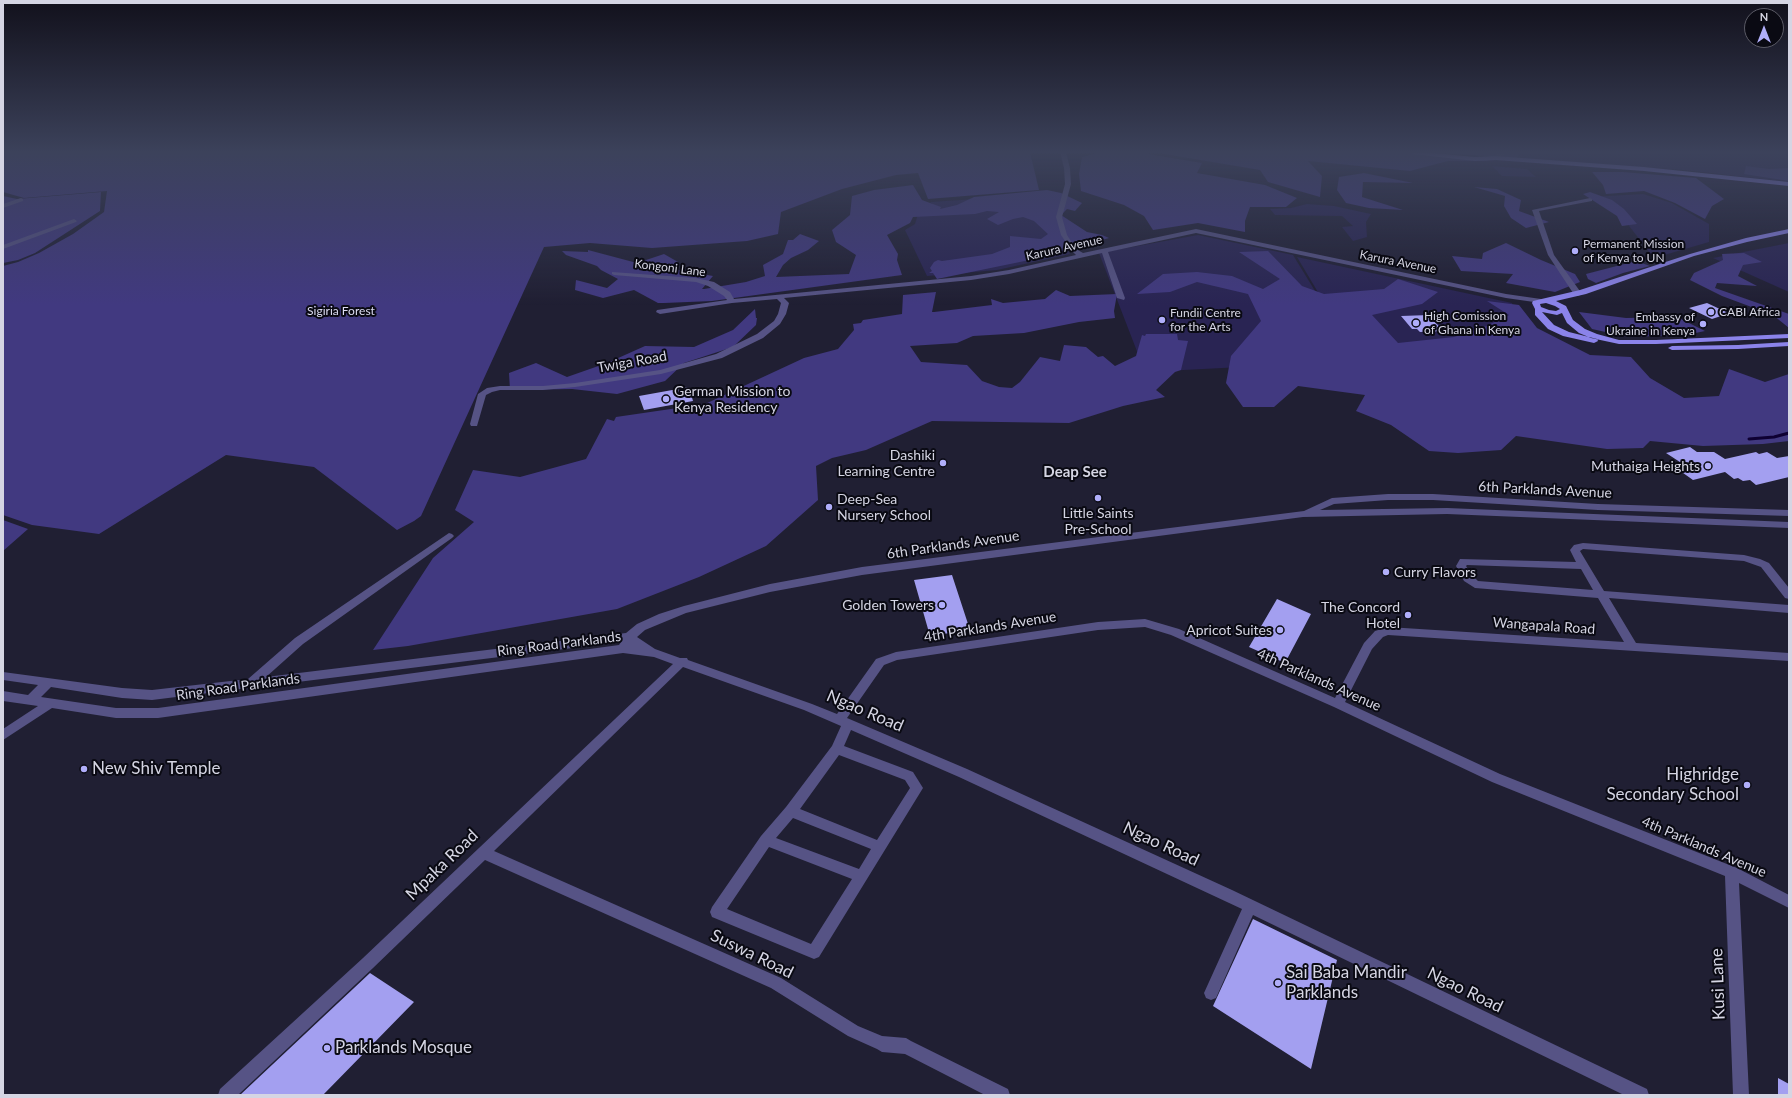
<!DOCTYPE html>
<html>
<head>
<meta charset="utf-8">
<style>
	body { margin:0 }
	#map { position:relative; width:1792px; height:1098px; overflow:hidden; background:#201f33; font-family:Lato,sans-serif }
	canvas { display:block }
	.frame { position:absolute; inset:0; border:4px solid #d5d5e3; pointer-events:none }
	.north { position:absolute; left:1744px; top:8px; width:40px; height:40px; box-sizing:border-box; background:#0a0a13; border:1px solid #5b5b66; border-radius:50%; rotate:0deg; font-size:11px; font-weight:700; line-height:16px; text-align:center; color:#d5d5e3 }
	.north::after { content:''; display:block; margin:auto; width:14px; height:18px; background:#b0aefa; clip-path:polygon(50% 0,100% 100%,50% 72%,0 100%) }
</style>
</head>
<body>
<div id="map">
<canvas width="1792" height="1098"></canvas>
<div class="frame"></div>
<div class="north">N</div>
</div>
<script>
const context = document.querySelector('canvas').getContext('2d');
context.lineJoin = 'round';
function fill(path, color) { context.fillStyle = color; context.fill(path, 'evenodd'); }
const toPath = rows => new Path2D(rows.map(r => 'M' + r).join(''));
function stroke(path, color, width, dash) { context.strokeStyle = color; context.lineWidth = width; context.lineCap = dash ? 'butt' : 'round'; context.setLineDash(dash || []); context.stroke(path); }
function drawText(font, color, halo, rows, align = 'center') {
  context.font = font + ' Lato,sans-serif'; context.lineWidth = 4; context.setLineDash([]); context.textBaseline = 'middle'; context.strokeStyle = halo; context.fillStyle = color; for (const [text, x, y, turn = 0] of rows) {
    context.save(); context.translate(x, y); context.rotate((+turn || 0) * Math.PI / 180); context.textAlign = isNaN(turn) ? turn : align; if (halo) context.strokeText(text, 0, 0); context.fillText(text, 0, 0); context.restore();
  }
}
fill(toPath([
	[1426,152,1789,152,1789,182,1683,170,1531,160],
	[1492,166,1527,169,1536,177,1502,176],
	[1055,194,1054,228,1070,254,997,270,927,276,905,230,915,224,918,214,934,206,930,202],
	[1643,194,1672,203,1709,224,1709,242,1654,258,1619,213,1591,197],
	[1307,204,1334,206,1371,214,1366,222,1367,237,1353,241,1342,227,1353,226,1342,216,1275,215,1270,209,1291,208],
	[1198,235,1293,255,1358,361,1145,372,1099,253],
	[1789,243,1789,292,1713,258],
	[1297,257,1512,303,1526,365,1359,361]
]), '#292453');
fill(toPath([
	[3,152,1030,152,1039,190,928,199,918,173,896,175,842,189,781,212,778,234,747,241,652,248,590,243,544,247,421,516,414,521,397,530,314,467,226,455,99,534,32,525,3,515,3,266,18,262,39,253,73,234,104,212,107,191,24,198,3,192],
	[1100,152,1137,152,1202,163,1197,173,1265,185,1297,198,1286,207,1250,207,1245,221,1245,232,1198,223,1153,230,1144,216,1124,205,1081,191,1079,174,1082,157],
	[1159,152,1403,152,1497,161,1448,161,1410,171,1308,161,1322,176,1320,197,1268,182,1260,170,1170,155],
	[1436,152,1520,152,1517,158],
	[1746,166,1769,169,1789,168,1789,181,1744,174],
	[1592,172,1623,172,1696,178,1724,199,1712,206,1705,219,1675,203,1644,191,1606,194,1603,185],
	[1364,173,1413,183,1363,182,1362,197,1403,210,1369,208,1346,203,1337,190,1339,177],
	[913,185,922,200,941,207,940,209,957,205,974,197,1047,190,1061,193,1082,203,1075,211,1067,209,1061,215,1087,232,1102,235,1109,238,1063,251,1049,256,937,279,933,273,929,273,932,271,930,268,934,262,938,260,942,261,992,254,1010,247,1010,236,1041,239,1048,234,1034,221,1023,217,1013,219,998,225,987,219,999,212,987,211,975,214,913,217,910,223,887,235,898,254,897,260,902,275,712,301,664,303,658,303,634,290,603,298,575,290,576,280,607,288,618,279,601,270,597,266,566,255,562,251,588,252,588,250,637,263,664,254,678,262,674,269,713,276,702,289,704,289,746,282,765,276,763,265,783,254,788,240,793,240,800,234,819,241,808,250,791,258,783,265,776,277,849,274,856,255,836,242,832,230,850,215,852,196,874,190],
	[1474,187,1497,189,1521,200,1519,211,1549,222,1526,228,1511,218,1504,206,1505,196],
	[101,192,100,211,35,253,18,260,3,263,3,196,17,199],
	[1590,192,1612,200,1624,209,1637,224,1622,226,1617,216,1583,194],
	[1506,243,1541,260,1575,274,1580,282,1555,292,1506,283,1513,274,1461,271,1452,256,1482,259,1483,253],
	[1268,251,1302,286,1324,294,1384,289,1398,279,1438,292,1422,304,1372,315,1398,343,1454,337,1484,327,1509,315,1487,301,1519,305,1537,328,1590,355,1631,357,1650,378,1684,398,1719,396,1729,369,1765,382,1789,374,1789,441,1763,444,1703,446,1650,441,1643,448,1607,449,1516,436,1501,450,1458,453,1429,451,1391,425,1356,411,1365,395,1298,386,1274,407,1243,407,1226,383,1231,356,1261,321,1248,294,1197,282,1170,292,1137,294,1163,274,1197,272,1232,276,1263,289,1280,279,1239,252],
	[1744,253,1762,262,1743,265,1738,276,1757,286,1717,283,1715,288,1789,314,1789,328,1773,315,1722,296,1690,280,1694,273,1723,260,1722,254],
	[1636,261,1650,266,1623,273,1596,283,1588,279,1586,274],
	[1056,290,1070,296,1117,294,1114,311,1115,318,1079,322,1024,333,973,336,957,343,910,346,921,362,967,365,982,381,999,387,1012,388,1020,382,1040,357,1060,361,1064,345,1086,347,1098,357,1103,356,1115,366,1136,356,1142,335,1145,336,1146,334,1177,334,1178,340,1188,341,1181,370,1175,372,1156,390,1165,397,1123,406,1069,423,932,421,866,450,832,458,816,466,818,500,766,546,699,577,617,609,408,646,373,650,433,558,474,522,455,510,473,470,520,477,586,459,607,419,614,421,616,417,705,404,804,358,838,349,854,330,853,324,861,323,863,320,902,314,903,295,936,292,932,312,934,312,992,305,991,299,1003,303,1045,299],
	[755,309,756,318,757,318,756,325,733,347,684,363,665,381,617,394,572,389,510,390,509,373,536,363,567,377,607,363,645,346,694,347,733,330],
	[1579,312,1626,318,1677,317,1705,331,1686,335,1628,337,1592,329],
	[3,520,28,529,3,551]
]), '#413980');
stroke(toPath([
	[1749,439,1774,437,1789,433]
]), '#0e0032', 3);
fill(toPath([
	[1707,303,1722,310,1730,313,1712,319,1689,308],
	[1429,315,1443,331,1420,332,1417,329,1412,329,1401,316],
	[689,387,693,401,644,410,639,396],
	[1690,447,1697,452,1714,452,1725,459,1756,452,1759,454,1767,452,1777,458,1789,456,1789,477,1756,485,1750,480,1743,481,1738,478,1734,479,1725,472,1693,480,1676,468,1682,466,1679,465,1683,464,1666,453],
	[952,575,970,630,930,636,914,580],
	[1277,599,1311,614,1285,663,1249,647],
	[1253,919,1337,960,1311,1069,1213,1006],
	[370,973,414,1002,323,1095,240,1095],
	[1778,1078,1789,1084,1789,1095,1778,1095]
]), '#a39ff0');
fill(toPath([
	[1060,152,1066,152,1070,168,1071,184,1062,217,1067,235,1076,249,1083,253,1196,229,1506,294,1541,299,1545,301,1541,303,1506,298,1196,233,1108,252,1125,298,1124,300,1117,298,1102,253,1009,274,971,280,784,298,789,303,786,314,780,324,763,338,722,358,661,374,575,387,543,390,500,390,492,392,486,395,477,426,471,426,470,424,478,394,487,388,500,386,543,386,575,383,660,370,716,354,757,334,774,321,778,314,781,303,777,299,732,303,660,314,656,312,657,310,727,300,724,296,708,286,696,282,614,275,612,274,612,272,696,278,714,282,730,292,734,299,971,276,1009,270,1076,255,1072,251,1061,235,1056,217,1065,184,1064,168,1060,152],
	[1500,152,1506,152,1507,153,1497,159,1493,159,1493,157,1500,152],
	[21,198,23,199,23,201,3,208,3,204,21,198],
	[1590,198,1592,199,1592,201,1539,211,1554,255,1582,294,1578,296,1575,296,1548,255,1532,210,1590,198],
	[74,219,77,221,76,222,3,249,3,245,74,219],
	[1388,494,1433,494,1598,504,1789,510,1789,516,1598,510,1433,500,1388,500,1334,504,1320,510,1447,508,1789,522,1789,528,1447,514,1303,517,862,575,770,592,686,613,645,630,637,637,655,649,680,658,687,658,688,660,812,704,837,714,876,659,896,652,1098,622,1145,619,1179,629,1335,698,1364,643,1375,631,1388,627,1624,642,1598,598,1475,588,1464,581,1456,566,1460,559,1576,562,1570,550,1574,545,1583,543,1744,555,1760,559,1769,563,1789,588,1789,599,1785,598,1761,567,1744,561,1583,549,1580,551,1604,591,1789,605,1789,613,1609,598,1636,643,1789,653,1789,661,1388,635,1383,637,1372,649,1345,702,1500,774,1737,868,1789,895,1789,908,1739,883,1749,1095,1733,1095,1725,876,1492,782,1334,707,1171,635,1145,627,1098,630,897,660,884,665,847,718,967,769,1232,890,1647,1089,1649,1095,1624,1095,1253,915,1216,998,1211,1000,1206,998,1204,993,1242,909,959,777,851,730,844,746,913,772,923,788,819,957,814,959,712,917,710,912,712,907,761,836,786,807,832,746,841,726,804,710,683,667,494,851,781,978,858,1026,882,1036,906,1038,911,1041,1008,1089,1010,1095,985,1095,905,1054,882,1052,877,1049,848,1036,771,988,485,860,373,968,238,1095,218,1095,220,1089,363,958,673,664,654,657,623,653,158,718,116,718,52,708,3,740,3,729,38,706,3,701,3,691,28,695,38,685,3,680,3,672,122,688,152,690,248,679,295,638,449,533,452,534,454,536,452,538,303,644,266,677,626,633,637,624,659,614,684,606,770,584,862,567,1304,511,1332,498,1388,494],
	[1467,565,1581,569,1593,590,1478,581,1472,575,1466,566,1467,565],
	[621,642,619,645,158,708,116,708,41,697,51,687,122,698,152,700,621,642],
	[839,755,905,780,910,788,877,840,800,809,839,755],
	[793,818,871,849,859,869,776,838,793,818],
	[769,847,852,879,811,944,727,909,769,847]
]), '#565385');
fill(toPath([
	[1410,152,1424,152,1475,157,1495,156,1644,167,1789,182,1789,186,1644,171,1495,160,1475,161,1413,154,1410,152],
	[1789,229,1789,233,1747,242,1694,256,1586,294,1556,301,1566,306,1573,320,1585,329,1597,334,1619,340,1656,340,1789,334,1789,338,1656,344,1619,344,1591,338,1579,333,1567,323,1562,313,1557,315,1542,312,1554,325,1569,332,1597,339,1598,341,1594,343,1563,336,1548,329,1535,315,1535,309,1532,303,1533,301,1580,290,1690,254,1746,238,1789,229],
	[1546,303,1555,306,1560,309,1556,311,1549,310,1541,307,1540,304,1546,303],
	[1789,342,1789,346,1738,349,1672,350,1668,348,1672,346,1738,345,1789,342]
]), '#8b83ea');
const sky = context.createLinearGradient(0, 0, 0, 305);
sky.addColorStop(0, '#12111c');
sky.addColorStop(0.5, '#3c425b');
sky.addColorStop(1, '#3c425b00');
context.fillStyle = sky;
context.fillRect(0, 0, 1792, 305);
for (const [x, y, r, color] of [
	[1575,251,4,"#b0aefa"],
	[1711,312,4,"#b0aefa"],
	[1162,320,4,"#b0aefa"],
	[1416,323,4,"#b0aefa"],
	[1703,324,4,"#b0aefa"],
	[666,399,4,"#b0aefa"],
	[943,463,4,"#b0aefa"],
	[1708,466,4,"#b0aefa"],
	[1098,498,4,"#b0aefa"],
	[829,507,4,"#b0aefa"],
	[1386,572,4,"#b0aefa"],
	[942,605,4,"#b0aefa"],
	[1408,615,4,"#b0aefa"],
	[1280,630,4,"#b0aefa"],
	[84,769,4,"#b0aefa"],
	[1747,785,4,"#b0aefa"],
	[1278,983,4,"#b0aefa"],
	[327,1048,4,"#b0aefa"]
]) { const dot = new Path2D(); dot.arc(x, y, r, 0, 2 * Math.PI); context.fillStyle = color; context.fill(dot); stroke(dot, '#0a0a13', 1.5); }
drawText('12px', '#d5d5e3', '#0a0a13', [
	["Permanent Mission",1583,244],
	["of Kenya to UN",1583,258],
	["CABI Africa",1719,312],
	["Fundii Centre",1170,313],
	["for the Arts",1170,327],
	["High Comission",1424,316],
	["of Ghana in Kenya",1424,330],
	["Embassy of",1695,317,"right"],
	["Ukraine in Kenya",1695,331,"right"]
], 'left');
drawText('12px', '#d5d5e3', '#0a0a13', [
	["Karura Avenue",1064,248,-13],
	["Karura Avenue",1398,262,11],
	["Kongoni Lane",670,268,7]
]);
drawText('12px', '#dedef4', '#0a0a13', [
	["Sigiria Forest",341,311]
]);
drawText('14px', '#d5d5e3', '#0a0a13', [
	["Twiga Road",632,362,-10],
	["6th Parklands Avenue",1545,490,3],
	["6th Parklands Avenue",953,545,-8],
	["Wangapala Road",1544,626,4],
	["4th Parklands Avenue",990,627,-9],
	["Ring Road Parklands",559,644,-7],
	["4th Parklands Avenue",1319,680,24],
	["Ring Road Parklands",238,687,-8],
	["4th Parklands Avenue",1704,847,23]
]);
drawText('14px', '#d5d5e3', '#0a0a13', [
	["German Mission to",674,391,"left"],
	["Kenya Residency",674,407,"left"],
	["Dashiki",935,455],
	["Learning Centre",935,471],
	["Muthaiga Heights",1700,466],
	["Deep-Sea",837,499,"left"],
	["Nursery School",837,515,"left"],
	["Little Saints",1098,513,"center"],
	["Pre-School",1098,529,"center"],
	["Curry Flavors",1394,572,"left"],
	["Golden Towers",934,605],
	["The Concord",1400,607],
	["Hotel",1400,623],
	["Apricot Suites",1272,630]
], 'right');
drawText('bold 15px', '#d5d5e3', '#0a0a13', [
	["Deap See",1075,472]
]);
drawText('17px', '#d5d5e3', '#0a0a13', [
	["Ngao Road",865,711,23],
	["Ngao Road",1161,844,25],
	["Mpaka Road",442,865,-44],
	["Suswa Road",752,954,26],
	["Kusi Lane",1718,984,-92],
	["Ngao Road",1465,990,26]
]);
drawText('17px', '#d5d5e3', '#0a0a13', [
	["New Shiv Temple",92,769],
	["Highridge",1739,775,"right"],
	["Secondary School",1739,795,"right"],
	["Sai Baba Mandir",1286,973],
	["Parklands",1286,993],
	["Parklands Mosque",335,1048]
], 'left');
</script>
</body>
</html>
